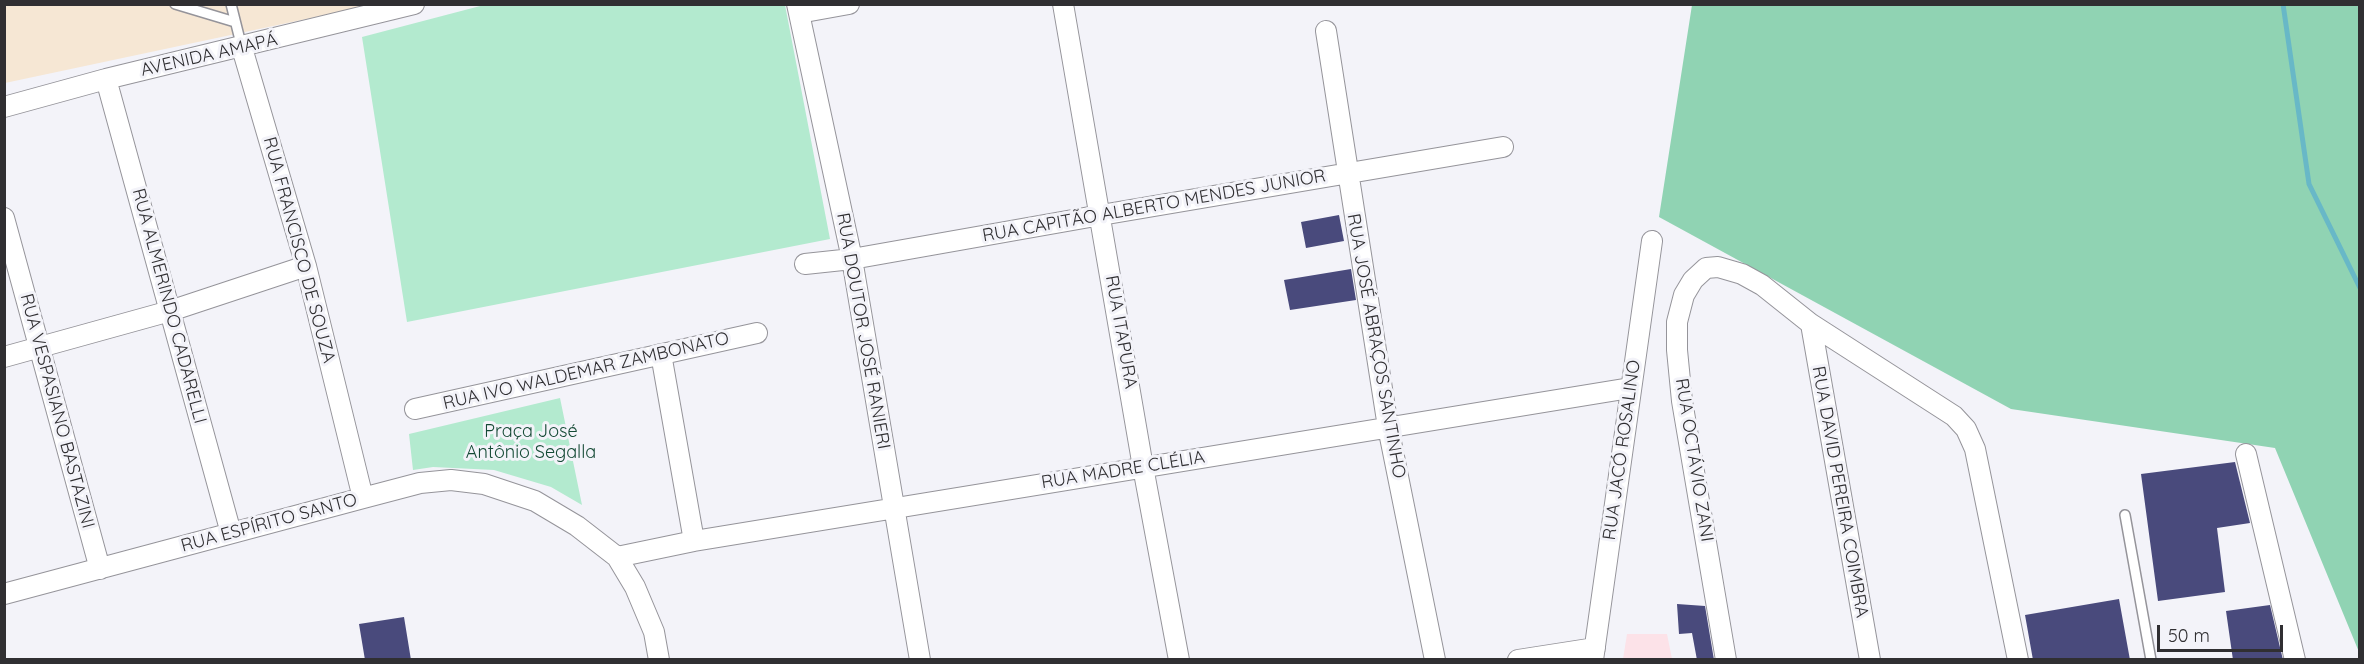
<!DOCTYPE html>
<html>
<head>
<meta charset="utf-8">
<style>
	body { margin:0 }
	#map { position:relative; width:2364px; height:664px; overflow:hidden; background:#f3f3f9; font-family:Quicksand,sans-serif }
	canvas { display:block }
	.frame { position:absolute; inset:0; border:6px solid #302f32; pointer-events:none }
	.scale { position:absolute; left:2157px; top:625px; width:126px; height:27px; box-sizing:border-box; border:3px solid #302f32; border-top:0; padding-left:8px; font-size:18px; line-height:21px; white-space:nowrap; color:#302f32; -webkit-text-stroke:4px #f3f3f9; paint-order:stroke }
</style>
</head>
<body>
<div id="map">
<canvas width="2364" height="664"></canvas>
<div class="frame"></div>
<div class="scale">50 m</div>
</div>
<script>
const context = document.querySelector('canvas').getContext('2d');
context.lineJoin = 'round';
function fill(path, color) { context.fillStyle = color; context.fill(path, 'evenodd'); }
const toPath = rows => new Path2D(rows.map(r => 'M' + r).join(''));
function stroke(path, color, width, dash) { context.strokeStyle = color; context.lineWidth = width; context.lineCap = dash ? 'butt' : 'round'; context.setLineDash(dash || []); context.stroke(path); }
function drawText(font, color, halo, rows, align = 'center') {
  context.font = font + ' Quicksand,sans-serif'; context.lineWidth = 6; context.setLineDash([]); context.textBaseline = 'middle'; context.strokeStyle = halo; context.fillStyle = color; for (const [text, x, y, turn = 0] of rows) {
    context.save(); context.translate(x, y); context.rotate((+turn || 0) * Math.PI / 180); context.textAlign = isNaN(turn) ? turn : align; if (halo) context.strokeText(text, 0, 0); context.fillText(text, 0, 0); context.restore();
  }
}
fill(toPath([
	[1627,634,1667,634,1672,659,1623,659]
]), '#fce2e8');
fill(toPath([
	[5,4,372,5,5,83]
]), '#f6e7d4');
fill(toPath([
	[484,5,785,5,830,239,407,322,362,37],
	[560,398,582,505,551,487,494,470,433,467,413,470,409,434]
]), '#b3eacf');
fill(toPath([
	[1692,5,2359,5,2359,652,2275,448,2011,409,1659,217]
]), '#90d3b3');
stroke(toPath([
	[2283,4,2309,184,2360,288]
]), '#68b8c7', 5);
fill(toPath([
	[1339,215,1344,241,1306,248,1301,222],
	[1351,269,1356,300,1290,310,1284,280],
	[2235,462,2250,523,2217,528,2225,592,2158,601,2141,474],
	[2119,599,2130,660,2033,660,2025,615],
	[1677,604,1705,606,1714,660,1697,660,1692,633,1679,634],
	[2270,605,2283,660,2233,660,2226,611],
	[404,617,411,660,365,660,359,624]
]), '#494a7c');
const service = toPath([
	[175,4,235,22],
	[231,4,242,48],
	[2125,515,2151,660]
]);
const minor = toPath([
	[797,4,852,259,920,660],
	[1063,4,1143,467,1179,660],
	[799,13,849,4],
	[1326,31,1388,427,1435,660],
	[242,48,306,266,363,498],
	[106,79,231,533],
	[4,107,106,79,414,4],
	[4,218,100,569],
	[805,264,852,259,1101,215,1503,147],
	[1811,324,1870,660],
	[661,354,694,541],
	[4,357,170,311,306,266],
	[415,409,757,333],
	[2246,454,2295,660],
	[617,557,694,541,1630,388],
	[4,594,363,498,420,483,451,480,484,484,535,501,577,526,617,557,635,587,654,632,659,660],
	[1518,660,1595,648],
	[1593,660,1652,241],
	[1726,660,1682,401,1677,350,1677,322,1684,295,1693,280,1706,268,1718,267,1742,274,1762,285,1811,324,1954,416,1966,429,1975,449,2018,660]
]);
stroke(service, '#95949a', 12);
stroke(minor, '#95949a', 22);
stroke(service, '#fff', 9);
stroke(minor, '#fff', 20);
drawText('18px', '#302f32', '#f3f3f9', [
	["AVENIDA AMAPÁ",209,55,-13],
	["RUA CAPITÃO ALBERTO MENDES JUNIOR",1154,206,-10],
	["RUA FRANCISCO DE SOUZA",299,250,75],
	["RUA ALMERINDO CADARELLI",169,306,75],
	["RUA DOUTOR JOSÉ RANIERI",863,331,80],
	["RUA ITAPURA",1121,332,80],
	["RUA JOSÉ ABRAÇOS SANTINHO",1376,346,80],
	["RUA IVO WALDEMAR ZAMBONATO",586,371,-13],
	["RUA VESPASIANO BASTAZINI",57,411,75],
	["RUA JACÓ ROSALINO",1622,450,-82],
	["RUA OCTÁVIO ZANI",1694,460,81],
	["RUA MADRE CLÉLIA",1123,470,-9],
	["RUA DAVID PEREIRA COIMBRA",1840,492,80],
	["RUA ESPÍRITO SANTO",269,523,-15]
]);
drawText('18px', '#144a35', '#f3f3f9', [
	["Praça José",531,432],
	["Antônio Segalla",531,453]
]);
</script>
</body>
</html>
